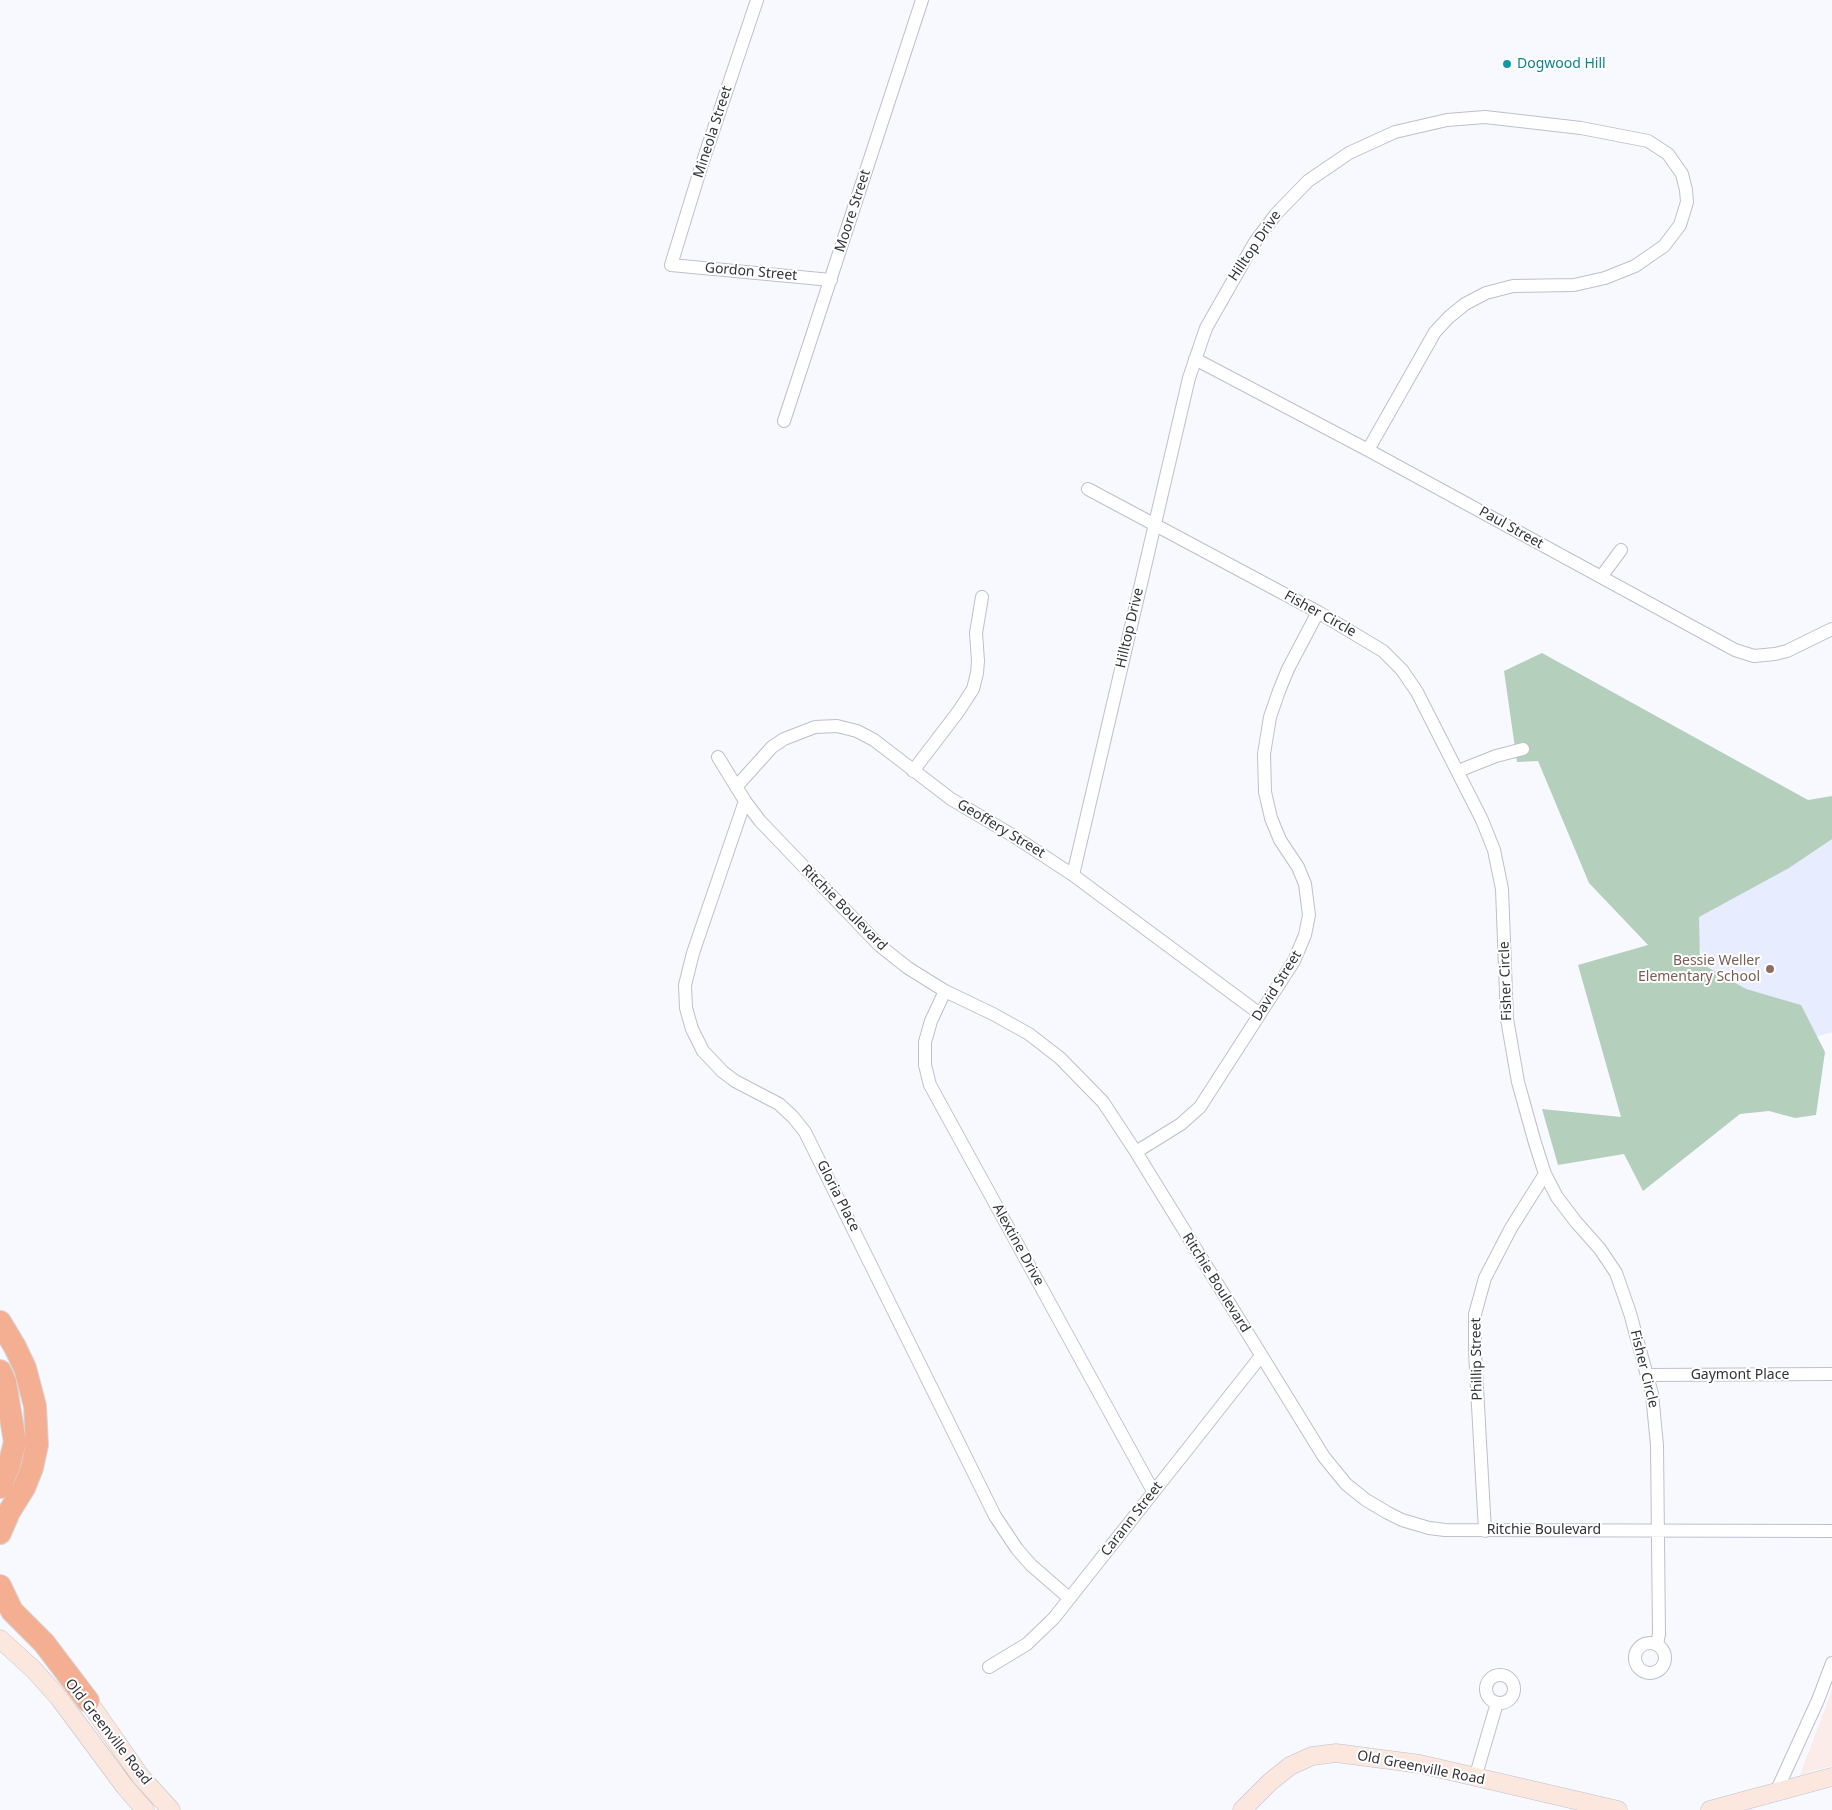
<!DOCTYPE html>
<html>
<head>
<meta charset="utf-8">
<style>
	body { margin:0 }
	canvas { display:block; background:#f8f9fe }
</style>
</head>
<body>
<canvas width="1832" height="1810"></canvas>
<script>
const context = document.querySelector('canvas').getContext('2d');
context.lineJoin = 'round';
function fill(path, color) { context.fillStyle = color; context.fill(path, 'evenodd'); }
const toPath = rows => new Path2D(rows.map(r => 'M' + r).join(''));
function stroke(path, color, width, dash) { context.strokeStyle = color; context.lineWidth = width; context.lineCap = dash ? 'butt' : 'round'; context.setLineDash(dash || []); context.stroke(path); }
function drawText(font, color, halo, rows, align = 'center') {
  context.font = font + ' "Noto Sans",sans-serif'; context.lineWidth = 4; context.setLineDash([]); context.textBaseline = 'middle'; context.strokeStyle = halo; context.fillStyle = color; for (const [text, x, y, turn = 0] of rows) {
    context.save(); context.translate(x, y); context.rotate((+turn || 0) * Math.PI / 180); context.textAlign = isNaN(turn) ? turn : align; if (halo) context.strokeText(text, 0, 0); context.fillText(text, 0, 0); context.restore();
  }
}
fill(toPath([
	[1832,1690,1832,1766,1800,1775]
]), '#fbebe9');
fill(toPath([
	[1832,830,1832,1032,1740,1061,1685,906]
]), '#e7ecff');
fill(toPath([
	[1542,653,1808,800,1832,796,1832,839,1789,868,1699,917,1700,963,1746,989,1801,1005,1825,1052,1816,1115,1795,1118,1769,1111,1740,1114,1643,1191,1624,1154,1558,1165,1542,1109,1621,1117,1578,965,1648,945,1589,883,1538,761,1517,762,1504,671]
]), '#b5cfbd');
const minor = toPath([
	[757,0,702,164,671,265,831,280],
	[1195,359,1368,450,1735,650,1754,656,1775,654,1787,651,1832,629],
	[784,421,922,0],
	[1088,489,1318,612,1383,651,1402,670,1417,692,1482,820,1494,850,1502,889,1507,1019,1518,1082,1535,1143,1545,1174,1557,1197,1576,1222,1600,1249,1616,1273,1630,1313,1652,1394,1657,1445,1659,1634,1657,1645],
	[1601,577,1621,550],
	[718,757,745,801,760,821,879,945,908,968,945,991,993,1014,1029,1034,1060,1058,1103,1102,1136,1152,1324,1457,1346,1484,1366,1500,1388,1513,1402,1520,1429,1528,1445,1530,1832,1531],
	[913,771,958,712,973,689,977,673,978,661,976,633,982,597],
	[1458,771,1496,756,1523,749],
	[736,787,772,747,784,739,815,727,837,726,857,731,874,740,951,799,1012,835,1073,875,1260,1014],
	[745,801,693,953,685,985,686,1008,692,1029,703,1051,723,1072,735,1081,779,1104,793,1117,805,1132,995,1516,1017,1549,1031,1565,1069,1598],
	[1073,875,1189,378,1206,328,1255,242,1276,214,1308,181,1349,153,1395,132,1447,120,1485,117,1581,128,1648,141,1668,154,1682,174,1686,190,1687,202,1680,225,1664,246,1635,266,1605,278,1574,285,1513,286,1486,293,1465,304,1449,317,1435,332,1368,450],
	[945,991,931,1021,925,1042,925,1065,930,1085,1153,1491],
	[1136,1152,1181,1124,1200,1107,1294,961,1305,935,1309,915,1305,884,1298,867,1280,840,1271,818,1265,792,1264,754,1270,717,1279,691,1288,669,1318,612],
	[1647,1375,1832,1374],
	[1485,1531,1475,1352,1475,1314,1485,1278,1511,1228,1545,1174],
	'1635 1658a15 15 0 1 1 30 0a15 15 0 1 1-30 0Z',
	[989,1667,1027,1644,1054,1618,1261,1356],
	'1486 1689a14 14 0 1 1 28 0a14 14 0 1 1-28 0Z',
	[1475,1778,1497,1703],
	[1776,1792,1818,1700,1832,1663]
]);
const secondary = toPath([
	[0,1639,34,1670,59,1698,125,1787,145,1810],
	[79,1692,88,1701,141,1777,171,1810],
	[1242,1810,1270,1782,1290,1766,1312,1756,1336,1753,1420,1764,1618,1810],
	[1710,1810,1832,1777]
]);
const motorway = toPath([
	[0,1322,15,1347,25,1368,35,1406,37,1445,32,1468,24,1488,9,1512,0,1533],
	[0,1371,5,1382,15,1442,9,1465,0,1487],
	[0,1586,12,1611,44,1643,88,1701]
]);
stroke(minor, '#bdc0cb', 14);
stroke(secondary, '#bdc0cb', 19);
stroke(motorway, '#d6d6d7', 24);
stroke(minor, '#fff', 12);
stroke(secondary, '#fce7de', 18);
stroke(motorway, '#f4ae92', 22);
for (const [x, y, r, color] of [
	[1507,64,5,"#0f9aa8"],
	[1770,969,5,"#8d6e63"]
]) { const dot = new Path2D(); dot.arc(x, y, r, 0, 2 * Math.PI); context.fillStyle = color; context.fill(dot); stroke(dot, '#fff', 2); }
drawText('14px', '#0d838f', '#fff', [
	["Dogwood Hill",1517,64]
], 'left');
drawText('14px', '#323338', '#fff', [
	["Mineola Street",713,132,-72],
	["Moore Street",853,211,-72],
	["Hilltop Drive",1255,246,-56],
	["Gordon Street",751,272,5],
	["Paul Street",1511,528,29],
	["Fisher Circle",1320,614,29],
	["Hilltop Drive",1130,628,-77],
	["Geoffery Street",1001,829,31],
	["Ritchie Boulevard",844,908,45],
	["Fisher Circle",1506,981,-92],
	["David Street",1277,986,-58],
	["Gloria Place",838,1196,63],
	["Alextine Drive",1018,1245,61],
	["Ritchie Boulevard",1216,1283,58],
	["Phillip Street",1477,1359,-91],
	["Fisher Circle",1644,1369,76],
	["Gaymont Place",1740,1375],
	["Carann Street",1132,1519,-52],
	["Ritchie Boulevard",1544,1530],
	["Old Greenville Road",108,1732,52],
	["Old Greenville Road",1421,1768,11]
]);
drawText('14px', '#785e54', '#fff', [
	["Bessie Weller",1760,961],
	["Elementary School",1760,977]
], 'right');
</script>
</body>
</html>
